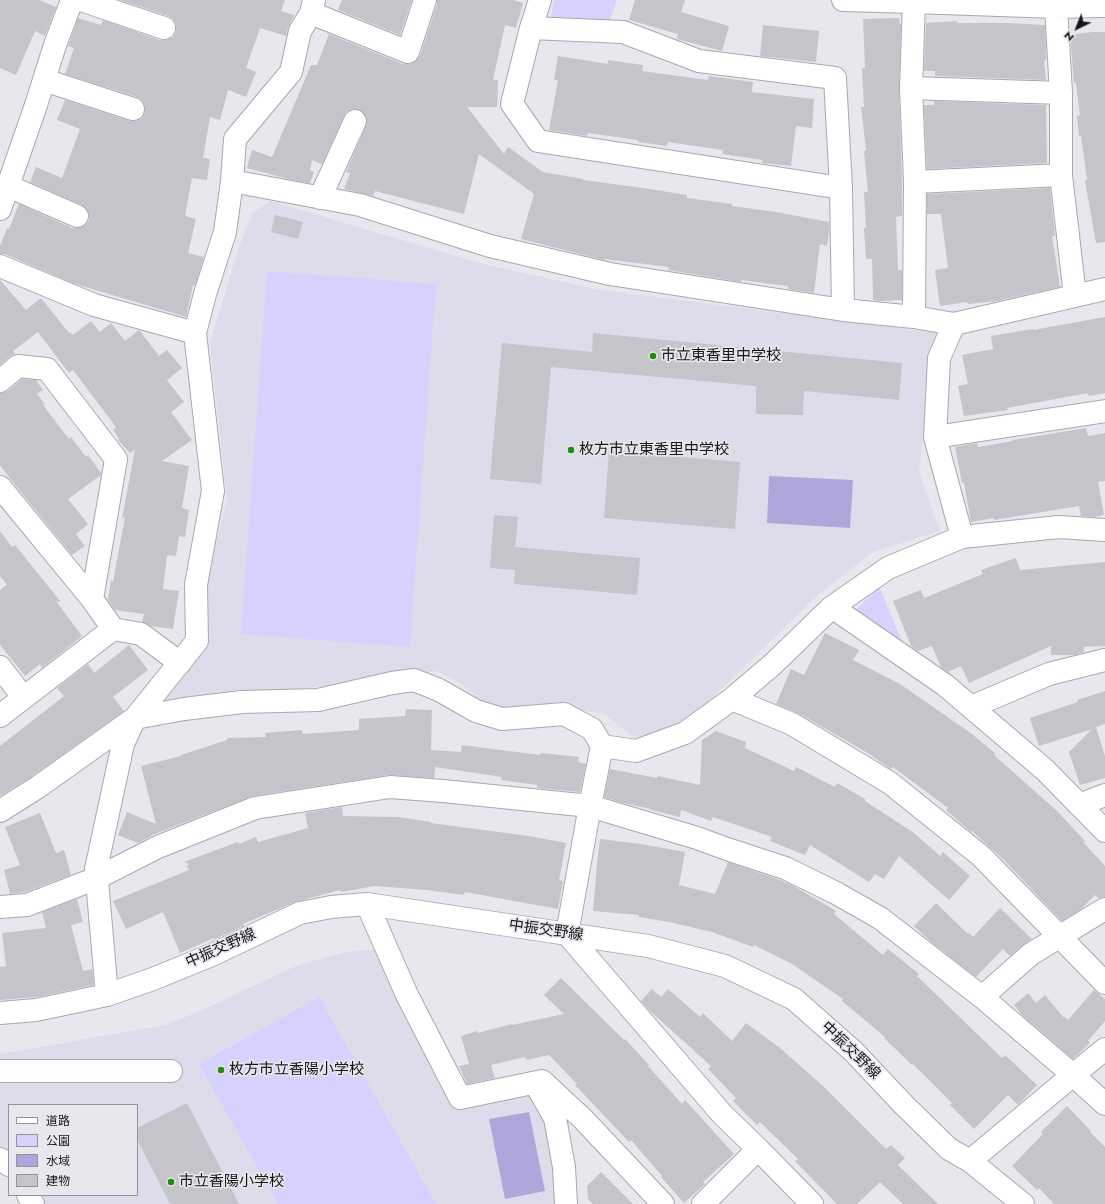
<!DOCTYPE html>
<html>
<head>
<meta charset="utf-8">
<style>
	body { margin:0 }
	#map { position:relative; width:1105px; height:1204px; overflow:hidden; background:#e7e7ee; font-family:Jost,"Noto Sans JP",sans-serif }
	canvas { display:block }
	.legend { position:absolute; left:8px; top:1104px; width:130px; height:92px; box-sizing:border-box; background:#e7e7ee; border:1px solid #939398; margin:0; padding:5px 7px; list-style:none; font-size:12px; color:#161618 }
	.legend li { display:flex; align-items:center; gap:8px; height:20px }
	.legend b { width:20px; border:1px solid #939398 }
	.north { position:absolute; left:1057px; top:8px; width:40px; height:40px; -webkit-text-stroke:3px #e7e7ee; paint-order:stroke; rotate:223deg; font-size:11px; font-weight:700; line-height:16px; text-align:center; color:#161618 }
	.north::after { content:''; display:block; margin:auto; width:14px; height:18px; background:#161618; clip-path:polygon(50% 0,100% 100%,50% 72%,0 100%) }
</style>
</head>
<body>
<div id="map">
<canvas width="1105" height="1204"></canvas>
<ul class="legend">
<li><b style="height:5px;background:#fff"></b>道路</li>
<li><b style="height:11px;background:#d7d2fd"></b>公園</li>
<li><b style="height:11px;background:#aea7db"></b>水域</li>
<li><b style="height:11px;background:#c5c4cb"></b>建物</li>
</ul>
<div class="north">N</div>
</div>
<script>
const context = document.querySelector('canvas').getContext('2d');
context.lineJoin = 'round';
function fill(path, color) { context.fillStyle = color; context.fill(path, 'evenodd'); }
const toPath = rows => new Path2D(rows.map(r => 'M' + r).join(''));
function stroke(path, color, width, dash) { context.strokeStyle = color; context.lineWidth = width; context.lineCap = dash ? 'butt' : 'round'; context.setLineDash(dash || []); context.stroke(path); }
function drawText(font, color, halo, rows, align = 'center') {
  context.font = font + ' Jost,"Noto Sans JP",sans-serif'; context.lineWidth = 3.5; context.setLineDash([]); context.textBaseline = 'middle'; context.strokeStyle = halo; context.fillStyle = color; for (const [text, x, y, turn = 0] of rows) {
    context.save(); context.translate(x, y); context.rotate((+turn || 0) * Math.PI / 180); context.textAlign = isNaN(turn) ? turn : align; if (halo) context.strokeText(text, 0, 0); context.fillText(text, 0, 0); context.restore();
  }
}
fill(toPath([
	[271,201,476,262,595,289,936,333,925,414,919,472,940,531,873,552,819,594,678,731,633,737,603,713,542,707,490,709,462,684,437,671,346,684,161,704,206,647,206,584,227,500,210,343,238,250,252,213],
	[383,949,459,1101,533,1086,552,1119,562,1204,39,1204,34,1195,137,1195,137,1105,9,1105,9,1158,0,1152,0,1054,166,1025,200,1011,296,966,345,952]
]), '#dddcea');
fill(toPath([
	[554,0,617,0,610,20,551,17],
	[267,271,436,284,410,647,241,634],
	[879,586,904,646,856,610],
	[319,997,436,1204,278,1204,199,1064]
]), '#d7d2fd');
fill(toPath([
	[769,476,853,480,850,528,767,523],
	[529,1112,545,1191,505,1199,489,1119]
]), '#aea7db');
fill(toPath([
	[0,0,39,0,56,7,45,36,35,31,16,75,0,68],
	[120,0,285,0,281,11,294,15,288,28,286,36,260,28,246,68,256,72,246,97,228,90,220,120,210,117,203,158,210,159,207,180,192,178,185,216,196,219,188,253,204,257,195,286,193,285,186,317,72,283,5,254,0,254,0,246,7,228,9,229,19,204,72,228,78,228,84,226,89,221,89,215,87,209,82,205,30,182,36,167,62,178,80,129,57,120,65,100,130,121,136,121,142,118,145,113,145,106,142,100,137,97,65,74,74,48,68,46,78,18,101,25,103,20,160,40,167,40,173,37,176,32,176,25,173,19,168,16],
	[342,0,412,0,400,35,338,10],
	[437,0,513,0,523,3,516,28,505,25,493,80,498,80,497,107,467,107,504,154,508,147,543,172,583,179,583,180,643,188,687,195,687,198,732,204,732,206,776,212,829,222,829,233,827,246,820,244,814,293,788,289,788,286,741,280,741,282,668,270,669,267,604,259,604,260,521,239,534,194,479,154,464,214,375,191,373,196,344,189,350,173,346,172,366,126,367,120,365,114,360,110,353,109,347,111,344,116,322,164,312,160,310,170,314,172,310,183,292,180,247,168,252,150,272,157,311,65,317,65,329,34,403,64,410,64,416,61,420,56,437,4],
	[635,0,685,0,681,12,729,26,722,51,677,39,678,34,629,20],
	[899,18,900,24,901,24,899,89,902,182,902,216,896,217,898,270,902,270,902,300,878,301,873,300,872,259,866,259,864,228,866,228,864,192,868,192,864,151,866,150,861,107,864,107,862,68,865,68,863,19],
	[957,21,957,23,1011,23,1045,25,1046,48,1046,60,1044,61,1046,80,935,76,935,71,924,71,926,23],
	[763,25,819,31,816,62,760,56],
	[1092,32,1105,32,1105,242,1096,243,1085,181,1087,180,1081,136,1079,136,1077,116,1080,115,1076,83,1074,83,1070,35],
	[558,56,608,64,608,60,643,65,642,71,708,80,709,76,753,82,752,92,814,99,812,128,796,126,791,166,762,163,763,160,722,154,723,150,668,142,667,146,638,142,638,140,588,133,587,136,549,130,558,80,554,80],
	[934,101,1046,105,1047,163,927,169,924,105,934,105],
	[1050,188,1055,236,1052,236,1060,287,997,301,968,304,967,302,940,306,935,270,948,268,941,214,927,214,927,194],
	[275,215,303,222,298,239,271,232],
	[0,280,26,310,41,298,69,333,70,332,73,335,91,321,100,332,111,323,125,341,139,330,140,331,159,356,167,350,182,368,167,380,184,402,171,412,192,440,162,461,189,466,182,508,189,510,185,537,179,536,176,556,167,555,163,589,179,591,173,629,151,626,142,622,144,614,115,610,108,600,111,580,113,582,125,517,122,519,135,449,130,453,118,440,119,439,113,430,116,427,73,370,69,373,38,332,13,351,15,354,10,356,0,365],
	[1105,317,1105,393,1089,396,1088,393,1007,408,1008,410,964,416,958,386,968,384,962,355,993,349,991,336,1033,329,1033,330],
	[593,333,902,363,899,400,804,391,803,415,756,414,756,386,551,367,541,484,490,479,502,343,592,352],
	[22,379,36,380,43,390,37,394,45,404,43,405,69,439,71,437,86,457,88,455,101,473,101,475,68,499,88,524,76,534,85,546,72,555,11,480,0,465,0,393,8,391],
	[1086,428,1088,436,1105,433,1105,481,1098,482,1104,515,1094,517,1081,516,1079,506,994,520,994,518,971,522,964,483,962,483,955,447,977,443,978,447,1013,441,1013,440],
	[609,451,740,462,735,529,604,518],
	[494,515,518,517,515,547,640,558,637,595,514,584,515,570,490,568],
	[0,531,12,547,15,545,61,602,56,601,82,636,42,668,40,664,25,676,0,645,0,590,7,585,0,576],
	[1016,558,1020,570,1105,562,1105,646,1084,647,1084,652,1075,655,1051,655,1051,646,969,683,961,666,948,672,941,667,932,646,918,651,911,646,893,601,921,590,924,598,983,574,981,570],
	[825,633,859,650,853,660,900,684,972,734,996,754,994,755,1057,811,1085,841,1083,842,1105,866,1105,897,1098,898,1095,895,1080,910,1062,921,1004,860,972,831,971,832,946,810,948,808,893,767,891,769,866,752,798,713,776,704,791,669,804,675],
	[129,645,148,670,113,697,124,711,31,777,0,796,0,746,64,696,57,688,88,664,94,673],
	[1105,691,1105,724,1096,727,1105,756,1105,778,1080,785,1069,752,1092,729,1039,746,1030,718,1078,702,1077,700],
	[406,709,432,710,431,750,461,752,462,745,540,755,541,753,579,757,578,762,586,764,580,792,537,788,537,785,501,780,502,777,435,767,434,778,388,775,253,796,152,835,151,836,138,843,118,835,127,812,156,824,141,766,181,756,181,755,227,740,227,738,266,737,265,733,302,730,303,734,359,730,359,719,405,716],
	[716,731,746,742,745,748,794,771,796,767,835,787,837,783,865,799,865,801,914,833,940,856,943,852,970,876,949,900,899,856,884,879,875,874,869,882,810,845,805,855,770,841,772,837,713,817,711,821,681,810,680,817,651,810,651,809,623,803,604,797,610,769,657,778,658,776,700,785,702,740],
	[342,807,343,816,398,817,431,822,431,823,529,836,566,843,559,880,563,881,558,909,465,892,464,895,427,890,375,886,341,892,340,890,295,902,243,924,244,926,215,939,214,938,180,953,163,912,126,929,113,901,189,870,187,866,189,864,184,862,238,842,239,844,256,837,258,842,308,828,305,813],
	[40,813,56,853,64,850,71,875,25,892,10,894,4,870,20,865,5,827],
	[600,839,641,844,685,852,679,885,715,894,728,862,777,879,790,884,836,911,834,914,883,955,888,949,919,974,917,976,1002,1058,1005,1055,1037,1085,1018,1105,1008,1095,974,1129,950,1105,952,1103,913,1064,912,1065,884,1038,885,1037,842,1001,843,999,792,964,754,945,753,947,712,932,669,922,639,917,639,915,593,911,597,864],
	[77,899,83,922,71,925,83,971,92,969,94,985,37,997,0,1000,0,967,6,966,2,933,46,928,42,912],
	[936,903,968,934,969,933,973,937,1000,908,1032,939,1023,945,1010,956,1003,949,976,977,931,942,914,926],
	[561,978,624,1040,625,1039,649,1065,648,1066,682,1104,685,1100,734,1154,703,1182,705,1184,684,1203,661,1177,662,1176,631,1140,629,1142,575,1085,577,1084,549,1055,526,1060,525,1057,491,1065,495,1078,467,1084,459,1066,469,1064,461,1036,477,1031,478,1033,512,1024,512,1025,564,1014,544,995],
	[652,989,661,997,668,989,700,1017,703,1013,732,1041,746,1023,780,1048,823,1086,886,1149,891,1145,905,1158,898,1165,938,1204,903,1204,880,1182,857,1204,837,1204,795,1161,798,1159,760,1122,757,1125,733,1101,736,1098,708,1069,711,1066,649,1010,641,1001],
	[1094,990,1105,999,1105,1021,1088,1041,1090,1043,1073,1059,1022,1015,1014,1005,1028,993,1036,1003,1045,995,1064,1018,1065,1017,1068,1020],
	[187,1103,239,1204,170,1204,137,1139,137,1128],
	[1067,1106,1091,1131,1090,1132,1105,1147,1105,1204,1054,1204,1039,1188,1037,1190,1012,1166,1043,1134,1041,1132],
	[601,1172,633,1204,593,1204,588,1199,587,1186]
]), '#c5c4cb');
const minor = toPath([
	[81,0,164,28],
	[540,0,531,28,512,104,538,141,841,188,843,310],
	[843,0,914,2,911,88,1061,93],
	[914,0,914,2,1056,7,1055,0],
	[311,13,408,52,425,0],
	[531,28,623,32,699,61,835,78,841,188],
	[44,80,133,109],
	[911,88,915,182,1061,175],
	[232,181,360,205,490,246,610,274,843,310,914,317,954,324,1105,289],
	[8,186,77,216],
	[320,198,355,121],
	[0,209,36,105,55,45,72,0],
	[0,266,94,305,195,333],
	[1075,296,1061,175,1061,93,1056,7,1105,6],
	[914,317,915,182],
	[0,381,18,366,47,369,116,459,92,599],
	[935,437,939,358,954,324],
	[0,487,92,599,113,629,141,634,180,663],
	[962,537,935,437,1105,411],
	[832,607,945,685,1045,770,1105,831],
	[0,667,23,697],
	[732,699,792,724,890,783,981,856,1105,983],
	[971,707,1049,674,1105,660],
	[0,716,113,629],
	[602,746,636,751,685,733,732,699,772,665,832,607,888,568,962,537,1059,527,1105,530],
	[1079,805,1105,795],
	[0,811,38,787,135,718,184,709,242,702,318,700,392,683,414,680,439,690,476,711,502,719,564,714,592,729,602,746,590,806,567,934],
	[367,904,407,995,460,1098,542,1081,583,1119,663,1204],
	[0,907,27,905,97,878,158,847,255,808,390,787,443,791,590,806,697,838,727,849,785,868,836,893,880,918,982,997,1073,1075,1105,1049],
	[567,934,722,1114,758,1149,812,1204],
	[107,995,96,869,123,744,135,718,197,641,196,585,213,491,195,333,205,294,225,232,232,181,235,139,291,72,300,31,311,13,314,0],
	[982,997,1031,954,1105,909],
	[0,1013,36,1010,107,995,153,979,214,954,300,913,331,907,367,904,648,946,725,966,794,999,853,1051,904,1105,949,1149,970,1161,1023,1204],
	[0,1071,171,1071],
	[535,1083,555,1118,564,1167,566,1204],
	[0,1159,9,1165],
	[970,1161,1073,1075,1105,1104],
	[28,1195,33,1204],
	[703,1204,758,1149]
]);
stroke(minor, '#a9a8af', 24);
stroke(minor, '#fff', 22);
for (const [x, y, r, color] of [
	[653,356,4,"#238c0a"],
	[571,450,4,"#238c0a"],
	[221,1070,4,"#238c0a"],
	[171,1182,4,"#238c0a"]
]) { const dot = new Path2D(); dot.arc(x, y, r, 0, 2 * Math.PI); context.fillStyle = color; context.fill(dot); stroke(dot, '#e7e7ee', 1.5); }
drawText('15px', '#161618', '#e7e7ee', [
	["市立東香里中学校",661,356],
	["枚方市立東香里中学校",579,450],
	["枚方市立香陽小学校",229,1070],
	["市立香陽小学校",179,1182]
], 'left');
drawText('15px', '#161618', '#e7e7ee', [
	["中振交野線",546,931,8],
	["中振交野線",221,949,-24],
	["中振交野線",850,1051,44]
]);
</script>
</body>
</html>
